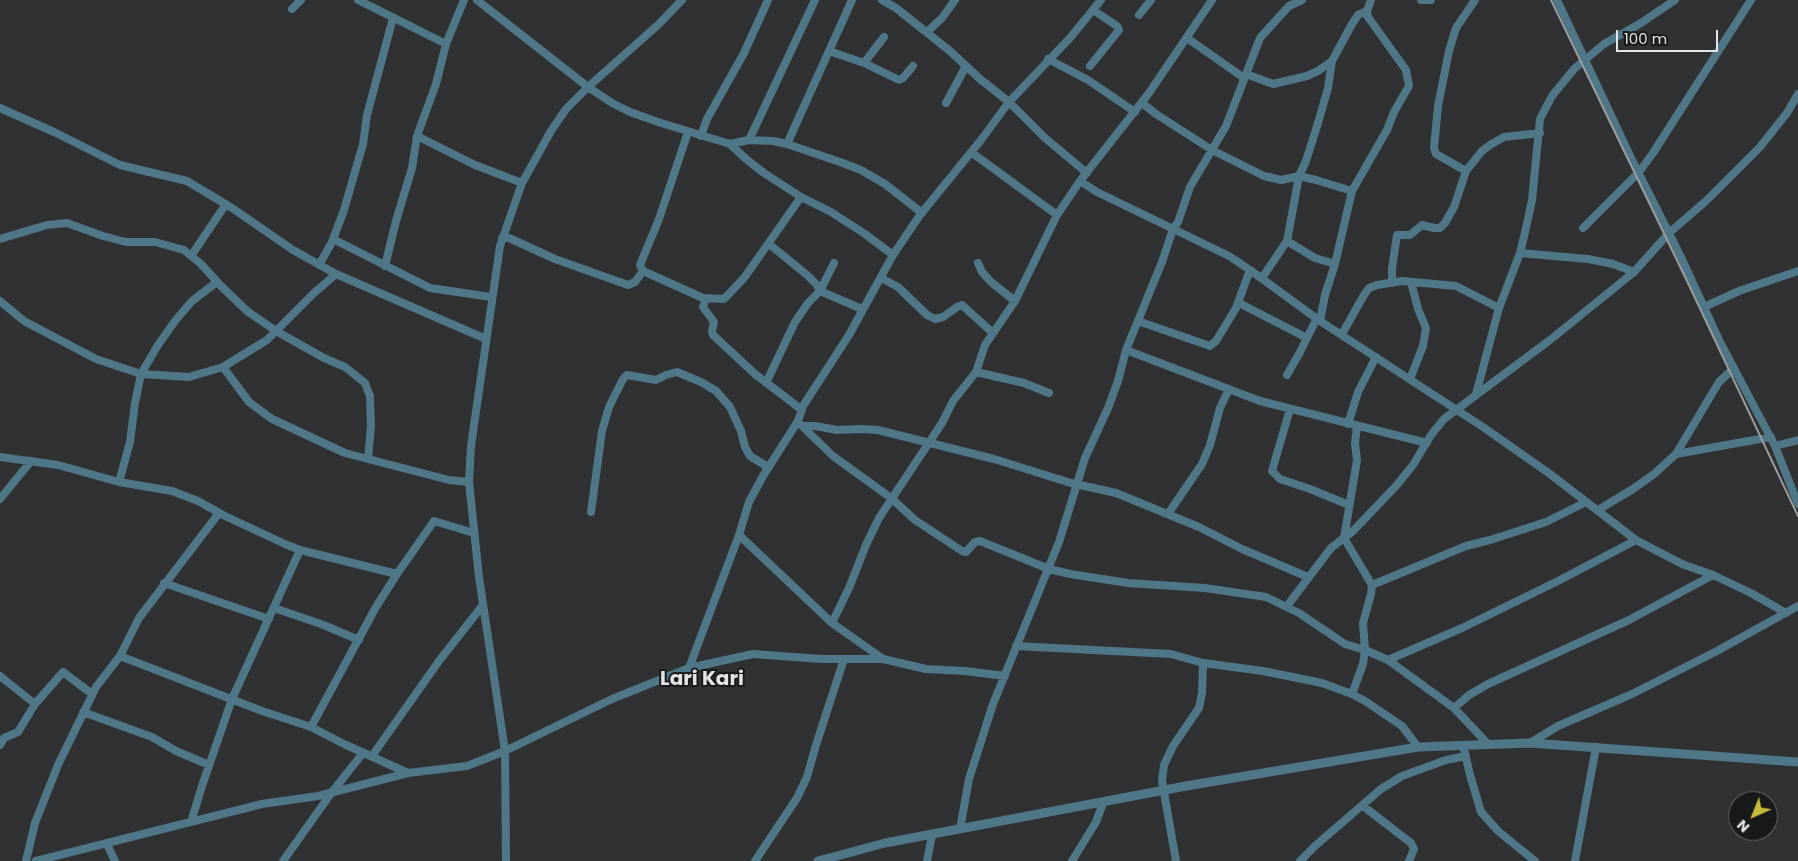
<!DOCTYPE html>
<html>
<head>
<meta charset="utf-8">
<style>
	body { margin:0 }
	#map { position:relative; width:1798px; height:861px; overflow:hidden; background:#2f3133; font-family:Poppins,sans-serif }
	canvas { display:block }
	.north { position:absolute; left:1728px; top:791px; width:50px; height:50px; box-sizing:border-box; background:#18191a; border:1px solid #696a6b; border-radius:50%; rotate:224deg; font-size:14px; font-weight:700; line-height:20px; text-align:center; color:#e2e4e5 }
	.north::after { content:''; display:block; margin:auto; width:18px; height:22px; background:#c5bc3d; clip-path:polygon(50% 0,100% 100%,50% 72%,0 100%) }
	.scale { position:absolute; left:1616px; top:30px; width:102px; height:22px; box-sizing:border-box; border:2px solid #e2e4e5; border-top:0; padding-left:6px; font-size:15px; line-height:18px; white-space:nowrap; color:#e2e4e5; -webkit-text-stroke:4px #18191a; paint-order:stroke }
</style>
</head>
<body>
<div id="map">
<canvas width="1798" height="861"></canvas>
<div class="north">N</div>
<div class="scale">100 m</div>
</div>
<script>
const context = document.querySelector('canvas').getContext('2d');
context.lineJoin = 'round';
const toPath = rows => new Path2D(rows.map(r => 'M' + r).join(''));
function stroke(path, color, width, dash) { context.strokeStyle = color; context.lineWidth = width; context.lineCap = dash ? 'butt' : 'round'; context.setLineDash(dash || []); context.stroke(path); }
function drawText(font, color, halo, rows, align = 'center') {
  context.font = font + ' Poppins,sans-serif'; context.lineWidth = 4; context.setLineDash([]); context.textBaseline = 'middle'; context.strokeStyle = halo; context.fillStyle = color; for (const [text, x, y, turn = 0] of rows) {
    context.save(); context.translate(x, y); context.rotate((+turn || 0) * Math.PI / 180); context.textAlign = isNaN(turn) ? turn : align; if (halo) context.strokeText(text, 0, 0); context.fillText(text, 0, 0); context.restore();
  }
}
stroke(toPath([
	[358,0,446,44],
	[477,0,588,87,612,103,630,112,661,123,730,144,746,159,764,173,801,197,831,212,865,234,893,255],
	[882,0,896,8,950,51,980,79,1009,102,1045,138,1087,173],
	[1421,0,1431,0],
	[1557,0,1631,158,1680,255,1719,340,1775,446,1798,504],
	[292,9,301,0],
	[1139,15,1151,0],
	[927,32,942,18,955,0],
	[1187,38,1244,78],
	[829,51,864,63,899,80,903,78,913,66],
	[1048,59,1088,80,1135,112],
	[864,63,884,37],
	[1090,66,1119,30,1117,26,1093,10],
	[1246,74,1273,84,1307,76,1318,71,1332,61,1352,24,1358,15,1367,11],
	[946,103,966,66],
	[1142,103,1156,114,1212,150,1264,176,1281,180,1299,176,1316,180,1352,191],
	[0,108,54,132,120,165,187,181,232,208,293,250,336,274,486,339],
	[688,132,659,219,640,265,643,271,703,298,724,299,744,278,801,197],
	[417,136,475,165,522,183],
	[701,136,707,119,744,53,768,0],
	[749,140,815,0],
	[730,144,749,140,773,141,787,144,840,162,861,170,885,184,922,213],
	[787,144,852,0],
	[971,152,1057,215],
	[1466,171,1436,154,1434,148,1438,106,1449,51,1456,28,1475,0],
	[1080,181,1097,192,1229,256,1250,270,1320,321,1483,427,1550,474,1636,540,1682,564,1713,575,1751,593,1786,613],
	[1583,228,1639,172,1653,153,1751,0],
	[502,238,509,238,555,259,628,285,635,282,643,271],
	[0,239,47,225,67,223,103,236,126,242,155,242,184,250,201,264,220,285,247,311,276,331,324,358,345,367,365,383,370,396,371,426,368,459],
	[333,239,430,288,491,297],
	[1287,241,1315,258,1335,264],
	[769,244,807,275,817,285,820,291,862,309],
	[1520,253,1588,259,1613,264,1634,272],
	[191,256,226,204],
	[978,263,982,272,991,282,1015,301],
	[319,265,332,242,344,210,363,144,367,115,393,18],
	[385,266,396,221,412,168,417,136,436,84,446,44,464,0],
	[881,278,898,287,927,315,935,319,943,317,957,307,962,305,993,333],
	[1262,278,1287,241,1299,176,1306,161,1318,123,1328,88,1332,61],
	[1392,283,1392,269,1397,235,1410,235,1422,225,1434,228,1440,228,1445,223,1454,207,1466,171,1482,151,1490,145,1504,137,1540,133],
	[706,298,703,307,714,322,712,331,713,335,755,374,802,410],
	[0,301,24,321,96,359,141,374,189,377,223,367,267,340,314,293,336,274],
	[1239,303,1307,338],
	[1704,307,1739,291,1798,271],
	[1138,321,1210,346,1216,341,1236,308,1250,270],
	[1320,321,1325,295,1335,264,1352,191,1387,130,1394,112,1409,86,1406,70,1368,17,1367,11,1371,0],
	[1342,334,1364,295,1369,288,1377,285,1402,281,1456,286,1499,308],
	[1126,350,1260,401,1427,443],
	[223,367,249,402,272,419,345,453,449,480,469,482],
	[976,372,1024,383,1049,393],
	[1287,375,1299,354,1317,318],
	[1410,379,1423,346,1426,328,1418,309,1411,282],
	[766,383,795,322,808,303,820,291,834,263],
	[1476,394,1499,308,1520,253,1526,228,1532,200,1540,119,1552,96,1574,69,1604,44,1641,23,1675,0],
	[1290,409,1272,471,1280,479,1310,489,1349,505],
	[800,424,802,426,815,426,837,430,861,429,878,430,994,459,1071,483,1116,493,1199,527,1242,549,1308,577],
	[1348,424,1358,392,1376,357],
	[802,426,833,456,891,498,915,520,962,551,966,552,975,542,980,541,1049,569,1070,574,1128,583,1205,588,1266,597,1299,613,1345,644,1365,650,1388,660,1454,708,1488,744],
	[1775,446,1798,440],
	[1676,454,1771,437],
	[0,457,58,465,119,482,172,491,198,501,225,516,285,544,300,550,397,574],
	[119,482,130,442,135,403,141,374,158,345,175,321,192,301,217,282],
	[0,499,31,461],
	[1598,510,1633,489,1654,474,1676,454,1719,382,1734,368],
	[591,512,602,431,609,407,623,379,627,375,656,380,666,375,677,372,701,382,716,391,730,407,741,431,745,447,750,456,768,467],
	[1168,514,1202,464,1210,445,1220,408,1229,389],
	[739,535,832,623,883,659],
	[164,583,269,619],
	[1372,585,1466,546,1490,540,1546,522,1586,502],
	[1287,606,1331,548,1353,531,1396,486,1413,465,1431,435,1444,419,1550,340,1634,272,1669,233,1706,201,1760,147,1787,113,1798,94],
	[274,608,321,624,359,640],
	[832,623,849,588,866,545,879,518,942,423,953,401,976,372,985,345,1015,301,1057,215,1080,181,1149,93,1212,0],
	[1016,646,1171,654,1203,663,1263,671,1322,683,1352,694,1365,701,1402,726,1418,747],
	[120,656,262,711,311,727,344,744,408,773],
	[1388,660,1462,628,1560,580,1636,540],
	[689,668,739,535,749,502,763,476,798,421,803,406,849,335,893,255,920,215,981,140,1009,102,1070,38,1101,0],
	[0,676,35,704],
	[1352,694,1363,664,1365,650,1363,623,1371,594,1372,585,1344,538,1357,460,1355,443,1357,426],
	[1454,708,1469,695,1488,684,1629,620,1713,575],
	[83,712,152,737,176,751,209,765],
	[311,727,376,607,397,574,434,521,474,533],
	[1530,743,1558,726,1632,694,1717,651,1798,606],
	[0,745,4,738,18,732,35,704,63,672,92,694],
	[1463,745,1470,775,1481,812,1498,831,1535,861],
	[372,756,439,661,483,605],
	[1363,806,1411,843,1414,849,1409,861],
	[191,822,202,786,232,699,300,550],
	[960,829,969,779,993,704,1059,542,1085,458,1108,408,1118,381,1126,350,1162,262,1173,229,1178,222,1190,187,1226,126,1260,38,1289,6,1302,0],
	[107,844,115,861],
	[26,861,35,823,58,765,96,687,120,656,139,618,219,513],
	[36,861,262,804,318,796,408,773,467,766,505,751,612,699,689,668,753,654,822,659,883,659,926,669,965,671,1005,676],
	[283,861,332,792,363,753],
	[506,861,505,751,479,577,469,482,471,446,500,246,522,183,551,131,566,109,588,87,659,24,682,0],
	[755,861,797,798,807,777,816,745,844,659],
	[927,861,932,835],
	[1072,861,1096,822,1103,803],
	[1176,861,1162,781,1164,765,1173,746,1199,708,1202,693,1203,663],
	[1300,861,1315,846,1381,789,1402,776,1446,760,1466,756],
	[1575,861,1596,747]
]), '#507788', 8);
stroke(toPath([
	[818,861,885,843,1186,786,1418,747,1530,743,1798,762]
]), '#507788', 9);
stroke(toPath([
	[1551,0,1687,281,1798,516]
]), '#9a9c9d', 2);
drawText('bold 20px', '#e2e4e5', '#18191a', [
	["Lari Kari",702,680]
]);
</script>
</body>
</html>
